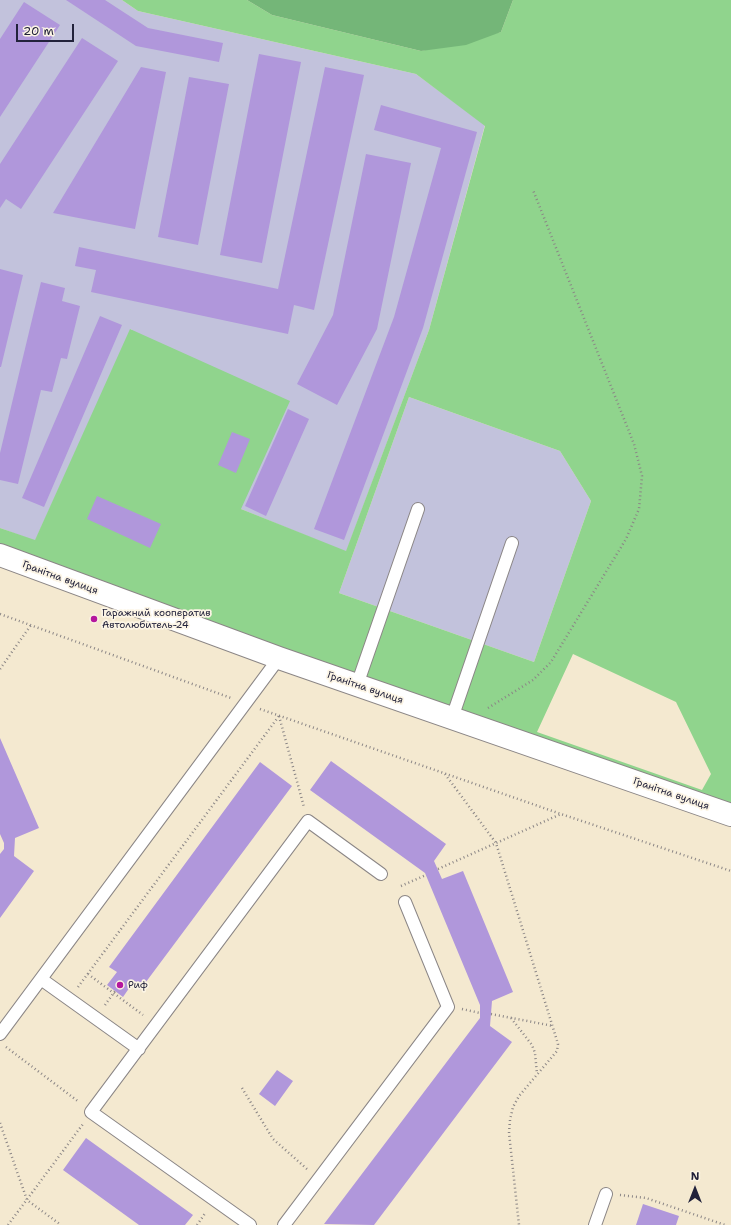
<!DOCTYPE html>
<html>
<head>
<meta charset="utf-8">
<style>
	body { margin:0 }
	#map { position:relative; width:731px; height:1225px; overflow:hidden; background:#f4e9d0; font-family:"Shantell Sans",sans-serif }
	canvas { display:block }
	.north { position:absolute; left:675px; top:1169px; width:40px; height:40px; -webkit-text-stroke:3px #fcf5e5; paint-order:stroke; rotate:0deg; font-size:11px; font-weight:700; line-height:16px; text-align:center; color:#22223b }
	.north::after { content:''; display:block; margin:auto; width:14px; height:18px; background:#22223b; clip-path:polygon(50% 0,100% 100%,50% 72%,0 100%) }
	.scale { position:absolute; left:16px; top:24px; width:58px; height:18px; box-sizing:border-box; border:2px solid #22223b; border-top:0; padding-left:5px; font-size:12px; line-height:14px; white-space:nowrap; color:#22223b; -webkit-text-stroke:3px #fcf5e5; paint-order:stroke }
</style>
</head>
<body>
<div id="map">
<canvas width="731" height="1225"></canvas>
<div class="north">N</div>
<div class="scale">20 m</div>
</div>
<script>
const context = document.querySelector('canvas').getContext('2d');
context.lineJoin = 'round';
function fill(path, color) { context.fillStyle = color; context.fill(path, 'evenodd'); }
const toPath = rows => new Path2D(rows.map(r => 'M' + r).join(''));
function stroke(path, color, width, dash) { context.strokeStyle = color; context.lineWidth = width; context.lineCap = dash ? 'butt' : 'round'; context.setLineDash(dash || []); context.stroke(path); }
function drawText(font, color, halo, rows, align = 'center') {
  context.font = font + ' "Shantell Sans",sans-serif'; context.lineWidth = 3.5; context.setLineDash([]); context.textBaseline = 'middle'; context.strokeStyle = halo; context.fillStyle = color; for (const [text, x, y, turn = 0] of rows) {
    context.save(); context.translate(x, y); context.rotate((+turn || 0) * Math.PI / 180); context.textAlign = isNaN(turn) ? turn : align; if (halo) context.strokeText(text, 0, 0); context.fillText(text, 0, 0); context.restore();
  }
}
fill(toPath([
	[0,0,122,0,138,11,416,74,485,125,429,330,346,552,241,509,131,329,35,541,0,528],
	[409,397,560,451,591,501,534,662,339,593]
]), '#c2c2dc');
fill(toPath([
	[122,0,247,0,272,15,421,51,501,32,513,0,731,0,731,815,0,555,0,528,35,540,130,329,290,401,241,509,346,551,429,330,485,126,416,74,138,11],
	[409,397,560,451,591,501,534,662,339,593],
	[573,654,676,702,711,774,702,790,537,732]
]), '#90d48d');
fill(toPath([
	[247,0,513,0,501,32,466,45,421,51,272,15]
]), '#74b678');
fill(toPath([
	[66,0,105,0,148,28,223,43,219,62,136,46],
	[24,2,60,25,0,117,0,39],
	[82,38,118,61,21,209,6,199,0,208,0,164],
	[259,54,301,62,262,263,220,255],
	[141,67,166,72,135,229,53,213],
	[325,67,364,75,314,310,294,305,288,334,91,292,96,270,75,266,79,247,278,289],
	[189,77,229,84,198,245,158,237],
	[381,105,477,132,423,328,344,540,314,529,394,317,441,148,374,130],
	[366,154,411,163,377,329,337,405,297,384,333,315],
	[0,269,23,275,1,367,0,367],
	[41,282,65,288,62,301,80,306,67,359,61,358,52,392,41,390,18,484,0,480,0,453],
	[100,316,122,325,44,507,22,498],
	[288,409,309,419,266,516,245,506],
	[232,432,250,439,236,473,218,465],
	[97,496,161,524,150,548,87,519],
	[0,738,39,828,15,838,14,856,34,871,0,918,0,854,4,849,4,843,0,834],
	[331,761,446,844,434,861,442,879,463,871,513,992,492,1001,490,1026,512,1042,374,1225,324,1224,480,1018,480,1005,425,873,310,790],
	[260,762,292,786,140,990,132,984,123,997,107,985,117,972,109,967],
	[277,1070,293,1081,275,1106,259,1094],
	[86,1138,193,1215,185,1225,139,1225,63,1170],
	[643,1204,679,1216,676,1225,636,1225]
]), '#b097db');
const service = toPath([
	[357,685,418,509],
	[452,718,512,543],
	[41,979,139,1049],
	[0,1034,279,658],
	[250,1225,91,1112,308,821,381,874],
	[284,1225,448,1007,405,902],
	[595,1225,606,1194]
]);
const minor = toPath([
	[0,555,279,658,731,815]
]);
stroke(service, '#8b8686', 14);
stroke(minor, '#8b8686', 24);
stroke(toPath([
	[0,614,231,698],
	[0,669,31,625],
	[488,708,533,680,551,662,626,539,639,509,642,476,634,444,533,190],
	[260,709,561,814,731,871],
	[279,716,304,807],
	[445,774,496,843,558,1044,557,1051,519,1096,513,1107,510,1120,509,1133,519,1225],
	[438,869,561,814],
	[401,886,426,875],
	[88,974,143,1015],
	[78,987,279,716],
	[105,1005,115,991],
	[462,1009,480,1013],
	[491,1014,553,1026],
	[511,1018,532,1045,535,1053,537,1074],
	[6,1047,79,1102],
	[242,1088,273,1139,307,1169],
	[0,1123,27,1200,61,1225],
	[620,1195,646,1198,725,1225],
	[8,1225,83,1124],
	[197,1225,206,1212]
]), '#8b8686', 2.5, [1, 3]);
stroke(service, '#fff', 12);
stroke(minor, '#fff', 22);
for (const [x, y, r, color] of [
	[94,619,4,"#b5179e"],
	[120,985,4,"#b5179e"]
]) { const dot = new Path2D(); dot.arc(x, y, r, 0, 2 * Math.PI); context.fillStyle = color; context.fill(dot); stroke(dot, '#fcf5e5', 1.5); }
drawText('10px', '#22223b', '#fcf5e5', [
	["Гранітна вулиця",60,578,20],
	["Гранітна вулиця",365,688,19],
	["Гранітна вулиця",671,794,19]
]);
drawText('10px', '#22223b', '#fcf5e5', [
	["Гаражний кооператив",102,613],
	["Автолюбитель-24",102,625],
	["Риф",128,985]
], 'left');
</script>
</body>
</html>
